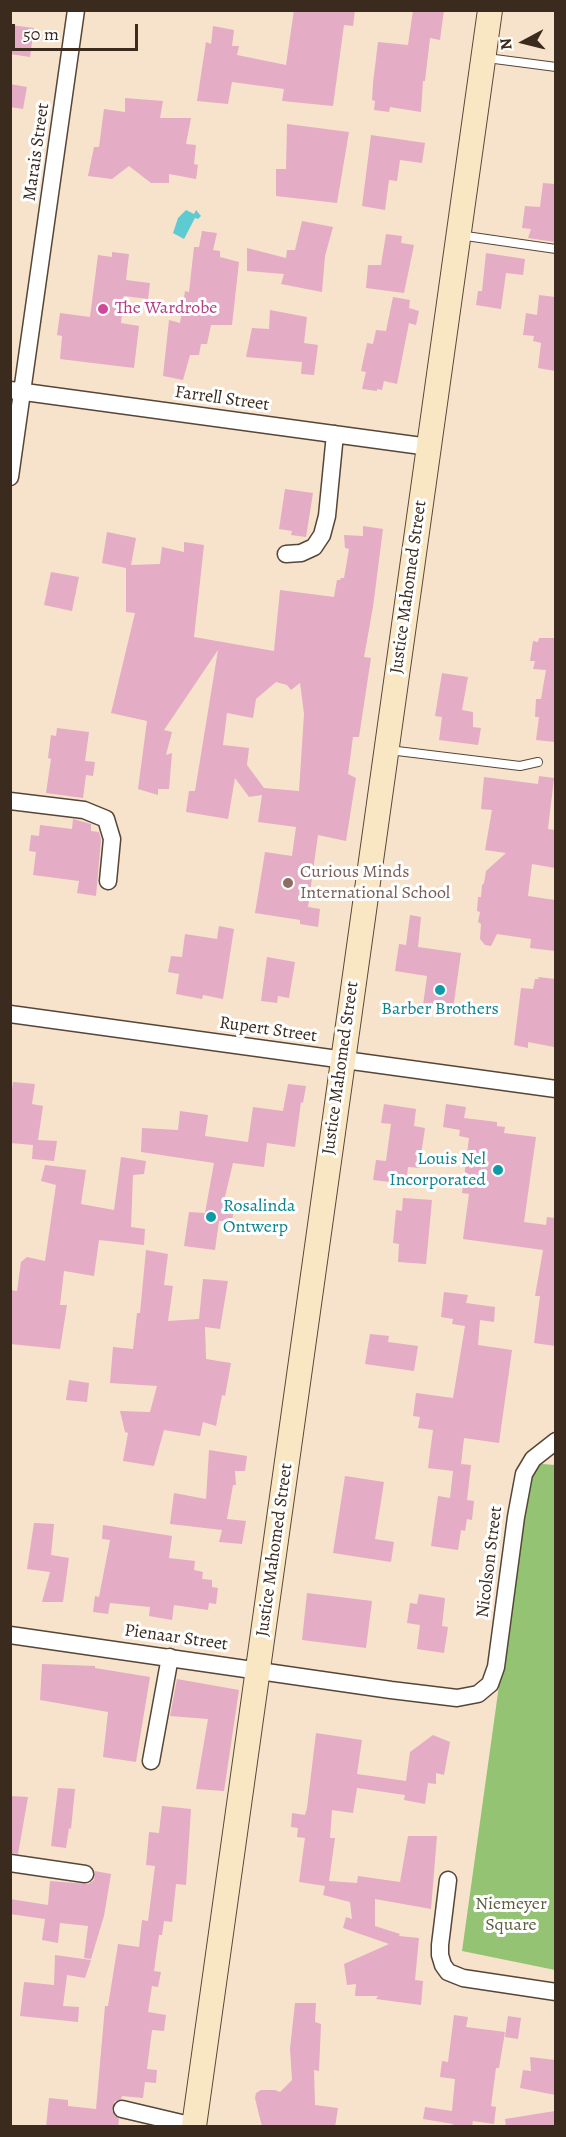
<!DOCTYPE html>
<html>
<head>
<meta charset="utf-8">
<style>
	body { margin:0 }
	#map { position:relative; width:566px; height:2137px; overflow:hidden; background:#f7e3cc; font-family:Alegreya,serif }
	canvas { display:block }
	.frame { position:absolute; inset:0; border:12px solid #3b2a1e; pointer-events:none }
	.north { position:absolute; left:494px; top:12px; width:60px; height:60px; -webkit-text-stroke:4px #fff; paint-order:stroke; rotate:263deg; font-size:16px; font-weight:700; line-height:24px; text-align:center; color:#3b2a1e }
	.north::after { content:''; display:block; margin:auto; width:21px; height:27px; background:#3b2a1e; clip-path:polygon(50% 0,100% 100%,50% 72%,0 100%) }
	.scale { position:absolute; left:12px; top:24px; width:126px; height:27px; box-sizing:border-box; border:3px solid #3b2a1e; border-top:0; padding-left:8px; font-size:18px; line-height:21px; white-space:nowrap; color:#3b2a1e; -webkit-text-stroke:4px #fff; paint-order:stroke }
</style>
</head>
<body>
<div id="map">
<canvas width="566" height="2137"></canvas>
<div class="frame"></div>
<div class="north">N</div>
<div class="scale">50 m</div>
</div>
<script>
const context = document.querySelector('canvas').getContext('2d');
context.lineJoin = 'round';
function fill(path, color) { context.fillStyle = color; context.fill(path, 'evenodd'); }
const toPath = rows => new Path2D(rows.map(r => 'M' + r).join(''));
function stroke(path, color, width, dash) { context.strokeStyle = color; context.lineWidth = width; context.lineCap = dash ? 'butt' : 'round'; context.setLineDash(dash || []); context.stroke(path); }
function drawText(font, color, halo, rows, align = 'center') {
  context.font = font + ' Alegreya,serif'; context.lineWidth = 6; context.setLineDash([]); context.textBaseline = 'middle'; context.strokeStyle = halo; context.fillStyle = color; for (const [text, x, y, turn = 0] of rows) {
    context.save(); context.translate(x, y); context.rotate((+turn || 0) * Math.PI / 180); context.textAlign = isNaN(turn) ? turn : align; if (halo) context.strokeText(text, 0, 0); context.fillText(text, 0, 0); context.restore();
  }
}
fill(toPath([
	[530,1463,555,1465,555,1970,462,1951]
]), '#94c473');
fill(toPath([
	[186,210,194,214,196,210,201,216,198,219,195,218,184,239,173,233,178,218]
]), '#5dcbd1');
fill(toPath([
	[294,10,355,10,353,26,344,25,333,106,282,101,284,89,232,82,228,104,197,101,206,42,211,44,213,26,234,30,232,46,239,46,237,55,286,65],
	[413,10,444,10,440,40,430,38,425,81,423,81,421,112,390,107,389,112,374,110,375,101,372,100,373,83,378,42,408,45],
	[10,25,34,28,30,57,10,54],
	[10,84,27,87,23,109,10,107],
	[125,98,163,101,160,118,191,118,186,144,196,145,194,164,198,165,196,179,169,174,169,183,151,183,129,166,112,179,88,176,94,147,99,147,104,109,125,112],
	[287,124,349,132,337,203,276,196,276,169,286,169],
	[371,135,425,143,422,163,400,160,397,181,389,180,385,210,362,206],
	[543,183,555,184,555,242,528,238,531,229,522,228,525,206,540,207],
	[302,221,333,227,325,256,322,292,281,284,284,274,247,271,247,248,286,258,287,250,295,250],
	[202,231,217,233,213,250,220,251,220,257,239,262,232,325,211,325,207,344,201,344,199,355,190,355,183,380,163,376,169,320,180,323,185,291,189,292,194,247,199,247],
	[386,234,402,236,401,243,414,245,404,293,366,288,368,265,381,265],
	[112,252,129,254,126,280,150,283,148,299,124,296,121,323,139,326,134,368,60,359,62,336,57,335,60,313,90,317,98,255,112,257],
	[486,253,525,259,523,275,506,273,501,309,476,305,478,291,482,291],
	[539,295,555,297,555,371,538,368,541,343,533,341,534,336,523,335,526,313,537,315],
	[393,297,410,300,409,308,419,311,416,325,409,323,397,384,384,381,382,390,377,389,377,391,362,389,366,372,361,371,367,343,373,344,376,330,386,331],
	[270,310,307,317,304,343,318,345,314,375,301,374,302,362,246,357,252,328,269,329],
	[285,489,313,493,306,537,291,535,292,531,279,529],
	[363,526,383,529,373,607,364,657,371,658,359,737,353,737,348,774,356,778,346,841,318,835,308,907,320,909,318,927,300,924,300,920,255,913,265,852,292,856,296,827,258,822,262,795,249,797,235,778,228,819,186,812,189,791,195,791,218,650,164,730,172,732,166,755,172,753,169,789,158,789,158,795,138,789,147,721,111,713,135,613,126,612,126,568,102,563,107,532,136,538,131,565,160,564,162,547,184,552,184,542,204,545,194,637,274,651,280,590,334,597,337,580,340,580,341,578,344,578,349,549,345,548,344,535,363,536],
	[276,682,287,685,291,690,300,683,304,714,299,791,264,788,247,765,249,748,223,745,227,713,253,718,256,699],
	[51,572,79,577,72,611,44,605],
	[539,638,555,638,555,742,536,740,539,717,535,717,536,699,541,699,546,670,533,669,535,661,530,661,533,641,538,642],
	[442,673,468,677,462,710,473,712,473,727,481,728,478,745,439,740,442,717,435,716],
	[57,728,89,732,85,761,95,762,93,776,86,775,83,798,46,793,51,759,48,758,51,735,56,736],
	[539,776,554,778,548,829,555,830,555,868,532,864,528,896,555,900,555,951,530,948,531,939,497,934,491,946,485,945,480,939,481,924,478,922,480,912,477,911,478,897,481,897,482,885,484,883,486,871,506,853,485,850,492,810,481,809,484,777,538,784],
	[73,819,91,824,91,831,99,832,101,840,96,896,77,893,79,881,33,875,36,852,29,851,31,835,39,836,40,825,72,829],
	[410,915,421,917,418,947,461,953,453,1009,423,1005,427,976,395,971,399,944,406,945],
	[219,926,234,929,223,999,203,995,202,999,176,994,179,974,168,972,171,956,182,957,185,934,217,939],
	[267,957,295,962,289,998,278,996,277,1003,261,1001],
	[538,977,555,979,554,1047,528,1042,528,1048,514,1045,521,988,533,989,535,979,539,979],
	[13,1082,35,1084,32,1104,43,1106,38,1140,57,1141,54,1161,32,1159,33,1145,10,1143,10,1102],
	[288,1084,306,1086,303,1103,301,1102,295,1147,267,1143,264,1167,233,1163,224,1201,235,1202,232,1221,219,1221,215,1250,184,1246,189,1212,205,1213,214,1163,141,1152,142,1128,178,1130,180,1111,208,1115,205,1136,248,1142,253,1107,283,1111],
	[384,1104,416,1109,414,1126,425,1128,419,1168,408,1167,406,1184,373,1180,376,1160,386,1161,391,1124,381,1123],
	[446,1104,466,1107,464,1118,497,1122,497,1126,505,1127,504,1133,536,1137,524,1222,546,1225,547,1217,555,1218,555,1346,534,1343,540,1296,535,1296,543,1250,463,1239,469,1194,462,1193,469,1138,459,1136,460,1130,443,1127],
	[121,1157,146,1161,144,1174,133,1175,131,1227,145,1229,144,1245,99,1240,94,1276,64,1271,60,1305,67,1305,60,1349,10,1344,10,1290,17,1291,21,1262,27,1257,45,1261,56,1185,41,1181,45,1165,86,1170,81,1204,114,1210],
	[403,1198,432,1200,426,1264,398,1262,399,1244,393,1243,396,1210,402,1211],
	[146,1250,168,1254,164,1285,173,1286,168,1321,199,1319,203,1279,228,1281,220,1329,205,1327,206,1359,231,1363,225,1396,222,1395,216,1426,203,1422,200,1436,164,1430,154,1466,123,1461,128,1433,125,1432,120,1411,150,1412,157,1386,110,1383,113,1347,133,1349,137,1313,140,1313],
	[444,1292,468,1295,466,1303,495,1307,494,1322,480,1320,478,1345,512,1350,499,1443,464,1438,461,1464,471,1465,467,1500,474,1501,472,1520,467,1519,465,1531,461,1530,458,1550,431,1546,438,1496,450,1498,453,1471,428,1468,433,1430,418,1428,420,1417,413,1416,416,1393,453,1398,465,1326,452,1324,453,1319,441,1317],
	[370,1334,389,1336,388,1342,418,1346,414,1371,365,1364],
	[69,1380,89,1383,87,1402,66,1400],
	[209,1450,247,1456,245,1471,235,1471,236,1485,233,1485,227,1519,246,1521,242,1544,219,1542,222,1530,170,1524,174,1493,206,1499],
	[345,1476,384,1482,375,1539,394,1542,391,1562,333,1553],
	[34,1523,54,1524,51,1555,69,1558,63,1602,42,1602,50,1572,27,1569],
	[103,1525,172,1536,169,1558,195,1561,194,1570,203,1572,202,1579,212,1580,212,1587,218,1588,216,1604,209,1603,208,1610,174,1605,172,1620,149,1616,150,1607,110,1603,108,1614,93,1612,95,1596,99,1597,110,1540,102,1539],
	[307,1593,372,1601,366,1648,302,1640],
	[419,1594,445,1598,442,1626,448,1627,444,1653,417,1649,420,1625,407,1623,410,1603,417,1604],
	[42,1664,95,1666,95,1668,150,1677,136,1762,103,1757,108,1712,40,1700],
	[177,1679,239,1690,224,1791,196,1789,208,1719,170,1716],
	[316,1733,362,1740,357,1774,406,1781,410,1752,433,1735,450,1742,444,1775,436,1773,436,1784,428,1783,425,1804,404,1800,405,1795,357,1788,353,1813,332,1810,330,1838,335,1838,329,1881,357,1883,358,1876,400,1882,408,1836,437,1836,431,1909,375,1899,375,1926,400,1934,399,1936,419,1938,415,1980,423,1981,421,2005,376,1999,378,1996,355,1996,356,1984,347,1985,344,1964,389,1944,343,1928,346,1917,352,1919,350,1902,323,1895,325,1886,299,1882,305,1838,297,1837,298,1828,291,1827,292,1813,305,1815,307,1808],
	[58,1788,75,1789,71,1829,69,1828,66,1848,51,1846],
	[10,1796,28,1797,18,1854,10,1853],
	[162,1806,191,1809,186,1885,176,1884,172,1922,164,1921,162,1935,159,1935,154,1971,161,1972,158,1987,152,1986,148,2012,166,2015,164,2031,152,2030,147,2069,157,2070,156,2083,145,2082,143,2098,122,2096,121,2099,114,2102,112,2111,119,2119,118,2127,46,2127,49,2098,68,2100,68,2106,96,2109,105,2006,108,2006,118,1944,139,1947,142,1920,148,1921,155,1866,146,1865,149,1832,159,1833],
	[95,1871,111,1874,104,1916,91,1959,84,1958,88,1926,60,1923,58,1943,42,1940,45,1919,10,1914,10,1899,48,1905,50,1881,88,1884,94,1880],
	[55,1955,91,1960,85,1978,67,1975,63,2006,79,2007,78,2022,20,2016,24,1982,54,1985],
	[295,2003,316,2003,315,2022,321,2024,319,2071,314,2070,315,2105,338,2108,335,2127,262,2127,255,2098,256,2093,261,2090,275,2090,280,2092,292,2080,290,2049],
	[454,2015,468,2017,466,2027,505,2032,499,2068,496,2068,491,2106,496,2107,494,2124,473,2121,472,2127,452,2127,453,2124,423,2119,425,2107,452,2111,455,2079,440,2077,442,2061,448,2062],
	[508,2016,521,2018,518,2039,505,2037],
	[530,2057,555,2060,555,2095,520,2088,523,2070,531,2071],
	[555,2111,555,2127,506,2127,505,2119]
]), '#e4acc5');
const service = toPath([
	[487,58,556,67],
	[459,235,556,249],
	[389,750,520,766,538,762]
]);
const minor = toPath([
	[10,390,429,447],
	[10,477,76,10],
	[286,554,301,553,314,547,322,535,327,516,335,434],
	[10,801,84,810,106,819,112,839,108,881],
	[10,1014,556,1089],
	[10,1635,391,1690,457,1698,478,1694,490,1684,496,1667,516,1517,524,1474,533,1459,556,1441],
	[151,1761,170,1657],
	[10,1863,85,1874],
	[448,1880,440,1945,440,1955,443,1965,448,1972,463,1978,556,1992],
	[122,2109,194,2126]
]);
const secondary = toPath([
	[194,2126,490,10]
]);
stroke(service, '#574638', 10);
stroke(minor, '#574638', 19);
stroke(secondary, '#574638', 26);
stroke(service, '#fff', 8);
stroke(minor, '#fff', 16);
stroke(secondary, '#f9e7c3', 24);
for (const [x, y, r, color] of [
	[103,309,6,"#d1479c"],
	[288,883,6,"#8d6e63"],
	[440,990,6,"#0f9aa8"],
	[498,1170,6,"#0f9aa8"],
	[211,1217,6,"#0f9aa8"]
]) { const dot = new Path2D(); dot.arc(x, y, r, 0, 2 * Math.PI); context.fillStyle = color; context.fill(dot); stroke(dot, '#fff', 2); }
drawText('18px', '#3b2a1e', '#fff', [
	["Marais Street",37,152,-82],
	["Farrell Street",222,399,8],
	["Justice Mahomed Street",409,587,-82],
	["Rupert Street",268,1030,8],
	["Justice Mahomed Street",341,1068,-82],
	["Justice Mahomed Street",275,1550,-82],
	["Nicolson Street",490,1562,-83],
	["Pienaar Street",176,1638,8]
]);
drawText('18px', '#b23c85', '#fff', [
	["The Wardrobe",115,309]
], 'left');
drawText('18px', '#785e54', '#fff', [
	["Curious Minds",300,873],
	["International School",300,894]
], 'left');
drawText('18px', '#0d838f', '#fff', [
	["Barber Brothers",440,1010],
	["Louis Nel",486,1160,"right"],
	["Incorporated",486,1181,"right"],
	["Rosalinda",223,1207,"left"],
	["Ontwerp",223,1228,"left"]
]);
drawText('18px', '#5a603c', '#fff', [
	["Niemeyer",511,1905],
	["Square",511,1926]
]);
</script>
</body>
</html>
